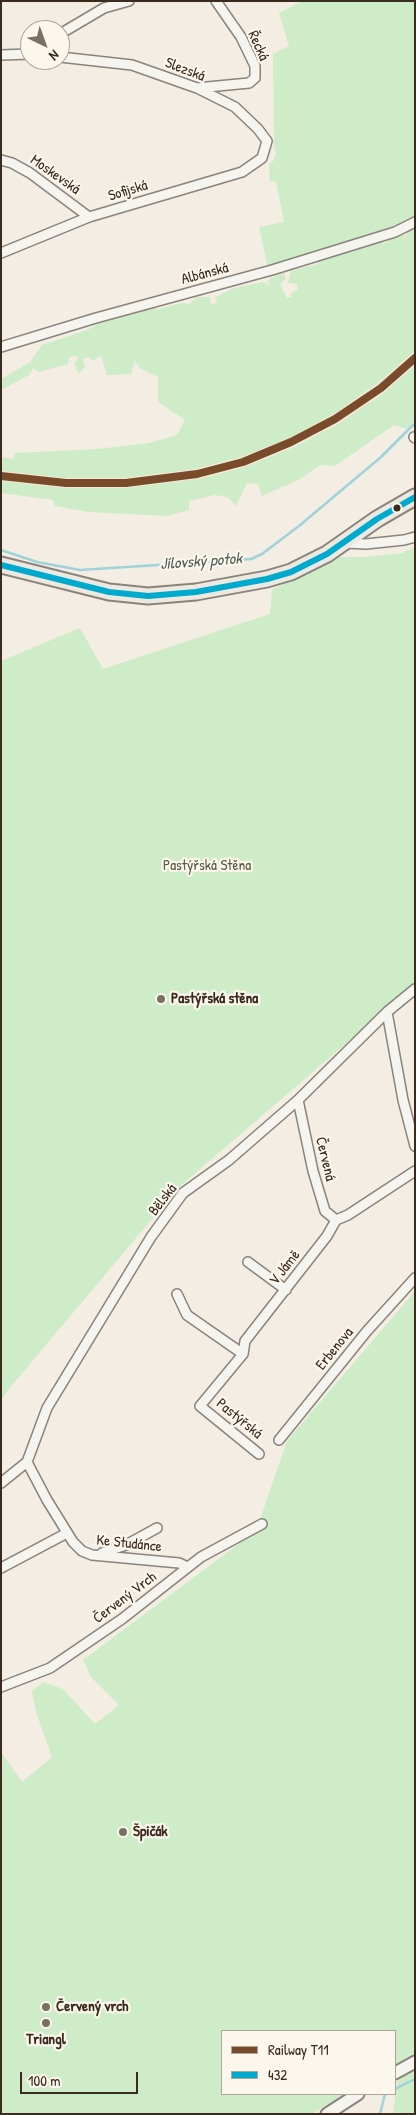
<!DOCTYPE html>
<html>
<head>
<meta charset="utf-8">
<style>
	body { margin:0 }
	#map { position:relative; width:416px; height:2115px; overflow:hidden; background:#f3ede3; font-family:"Patrick Hand",sans-serif }
	canvas { display:block }
	.frame { position:absolute; inset:0; border:2px solid #3b2a1e; pointer-events:none }
	.legend { position:absolute; left:221px; top:2030px; width:175px; height:65px; box-sizing:border-box; background:#fbf7ec; border:1px solid #aea59a; margin:0; padding:6px 9px; list-style:none; font-size:15px; color:#3b2a1e }
	.legend li { display:flex; align-items:center; gap:10px; height:25px }
	.legend b { width:25px; border:1px solid #aea59a }
	.north { position:absolute; left:20px; top:20px; width:50px; height:50px; box-sizing:border-box; background:#fbf7ec; border:1px solid #aea59a; border-radius:50%; rotate:138deg; font-size:14px; font-weight:700; line-height:20px; text-align:center; color:#3b2a1e }
	.north::after { content:''; display:block; margin:auto; width:18px; height:22px; background:#7b6e63; clip-path:polygon(50% 0,100% 100%,50% 72%,0 100%) }
	.scale { position:absolute; left:20px; top:2072px; width:118px; height:22px; box-sizing:border-box; border:2px solid #3b2a1e; border-top:0; padding-left:6px; font-size:15px; line-height:18px; white-space:nowrap; color:#3b2a1e; -webkit-text-stroke:4px #fbf7ec; paint-order:stroke }
</style>
</head>
<body>
<div id="map">
<canvas width="416" height="2115"></canvas>
<div class="frame"></div>
<ul class="legend">
<li><b style="height:6px;background:#7a4b2a"></b>Railway T11</li>
<li><b style="height:6px;background:#00a9ce"></b>432</li>
</ul>
<div class="north">N</div>
<div class="scale">100 m</div>
</div>
<script>
const context = document.querySelector('canvas').getContext('2d');
context.lineJoin = 'round';
function fill(path, color) { context.fillStyle = color; context.fill(path, 'evenodd'); }
const toPath = rows => new Path2D(rows.map(r => 'M' + r).join(''));
function stroke(path, color, width, dash) { context.strokeStyle = color; context.lineWidth = width; context.lineCap = dash ? 'butt' : 'round'; context.setLineDash(dash || []); context.stroke(path); }
function drawText(font, color, halo, rows, align = 'center') {
  context.font = font + ' "Patrick Hand",sans-serif'; context.lineWidth = 4.5; context.setLineDash([]); context.textBaseline = 'middle'; context.strokeStyle = halo; context.fillStyle = color; for (const [text, x, y, turn = 0] of rows) {
    context.save(); context.translate(x, y); context.rotate((+turn || 0) * Math.PI / 180); context.textAlign = isNaN(turn) ? turn : align; if (halo) context.strokeText(text, 0, 0); context.fillText(text, 0, 0); context.restore();
  }
}
fill(toPath([
	[415,351,415,365,362,408,316,436,245,467,198,479,126,488,66,488,1,481,1,471,66,478,125,478,196,469,241,457,289,438,332,415,378,383]
]), '#f5e9d6');
fill(toPath([
	[302,1,415,1,415,222,411,224,409,220,374,236,384,244,392,238,407,235,406,229,409,227,415,229,415,351,378,383,332,415,289,438,241,457,196,469,125,478,66,478,1,471,1,457,13,459,15,453,97,449,149,443,177,435,185,420,158,402,158,377,141,369,135,361,131,374,107,375,101,355,93,361,89,357,83,359,85,367,79,374,74,364,79,357,72,356,69,358,68,364,39,372,33,368,29,375,1,390,1,379,30,362,42,345,87,330,101,322,153,307,158,309,182,303,189,304,197,297,210,297,211,304,217,304,215,297,234,288,263,282,271,286,268,281,270,278,284,273,286,279,280,284,287,298,291,297,292,292,298,290,297,284,288,283,291,271,317,264,319,255,331,252,340,255,357,247,356,243,268,268,259,227,284,222,276,181,270,181,269,165,273,161,276,154,274,146,273,54,289,46,279,13],
	[415,365,415,419,407,429,394,425,335,466,320,465,300,479,262,496,258,484,247,483,236,506,228,497,215,495,189,501,189,510,167,516,89,512,55,506,53,500,1,493,1,481,66,488,126,488,198,479,245,467,294,447,338,424,385,392],
	[415,547,415,984,178,1188,8,1390,1,1401,1,661,80,628,103,669,270,614,272,589,307,575,333,557,365,557,402,553],
	[415,1291,415,2056,395,2067,395,2031,222,2031,222,2094,347,2094,311,2114,1,2114,1,1752,22,1782,52,1757,36,1712,32,1691,43,1682,63,1689,95,1724,119,1705,91,1677,83,1660,256,1531,287,1441],
	[415,2067,415,2114,393,2114,398,2076]
]), '#ceecc7');
stroke(toPath([
	[1,550,37,562,80,570,251,559,262,554,299,526,381,457,415,423],
	[395,2089,415,2079],
	[380,2114,385,2094]
]), '#9ed4d9', 2.5);
const minor = toPath([
	[60,34,104,8,129,1],
	[1,55,30,54],
	[197,88,249,83,255,78,255,66,241,37,216,1],
	[1,160,12,163,30,173,89,217],
	[1,253,89,217,242,172,262,158,267,141,258,129,235,107,197,88,132,65,60,57],
	[1,347,96,318,272,270,395,232,415,222],
	[414,437,415,438],
	[346,543,366,544,404,540,415,537],
	[387,1012,403,1100,415,1146],
	[298,1100,313,1171,325,1211,336,1220],
	[248,1262,286,1290],
	[177,1294,187,1315,243,1354],
	[279,1440,367,1331,415,1278],
	[259,1454,200,1406,243,1354,245,1341,327,1236,336,1220,348,1215,415,1171],
	[27,1462,47,1500,73,1542,82,1551,92,1555,179,1563,188,1567],
	[1,1483,27,1462,47,1408,151,1237,183,1193,229,1160,298,1100,387,1012,415,989],
	[102,1553,126,1545,157,1528],
	[1,1568,67,1533],
	[1,1687,50,1668,122,1619,201,1557,262,1524]
]);
const tertiary = toPath([
	[395,2073,415,2062],
	[327,2114,358,2094]
]);
const primary = toPath([
	[1,565,109,592,148,596,196,592,267,579,291,572,327,554,377,519,415,497]
]);
stroke(minor, '#89837c', 12);
stroke(tertiary, '#89837c', 15);
stroke(primary, '#89837c', 19);
stroke(minor, '#f6f4ef', 9);
stroke(tertiary, '#f6f4ef', 11);
stroke(primary, '#eee9e0', 15);
stroke(toPath([
	[1,565,109,592,148,596,196,592,267,579,291,572,327,554,377,519,415,497]
]), '#00a9ce', 6);
stroke(toPath([
	[1,476,66,483,126,483,197,474,243,462,291,442,335,419,381,388,415,358]
]), '#7a4b2a', 8);
for (const [x, y, r, color] of [
	[397,508,4.5,"#3b2a1e"],
	[161,999,5,"#7b6e63"],
	[123,1832,5,"#7b6e63"],
	[46,2007,5,"#7b6e63"],
	[46,2023,5,"#7b6e63"]
]) { const dot = new Path2D(); dot.arc(x, y, r, 0, 2 * Math.PI); context.fillStyle = color; context.fill(dot); stroke(dot, '#fbf7ec', 2); }
drawText('15px', '#3b2a1e', '#fbf7ec', [
	["Řecká",258,46,66],
	["Slezská",185,70,21],
	["Moskevská",55,175,35],
	["Sofijská",128,191,-17],
	["Albánská",205,274,-15],
	["Červená",325,1159,76],
	["Bělská",163,1200,-52],
	["V Jámě",285,1268,-52],
	["Erbenova",335,1349,-51],
	["Pastýřská",239,1419,39],
	["Ke Studánce",129,1544,6],
	["Červený Vrch",125,1598,-37]
]);
drawText('15px', '#585a42', '#fbf7ec', [
	["Pastýřská Stěna",207,866]
]);
drawText('bold 15px', '#3b2a1e', '#fbf7ec', [
	["Pastýřská stěna",171,999],
	["Špičák",133,1832],
	["Červený vrch",56,2007],
	["Triangl",46,2040,"center"]
], 'left');
drawText('italic 16px', '#4e5a55', '#fbf7ec', [
	["Jílovský potok",201,562,-4]
]);
</script>
</body>
</html>
